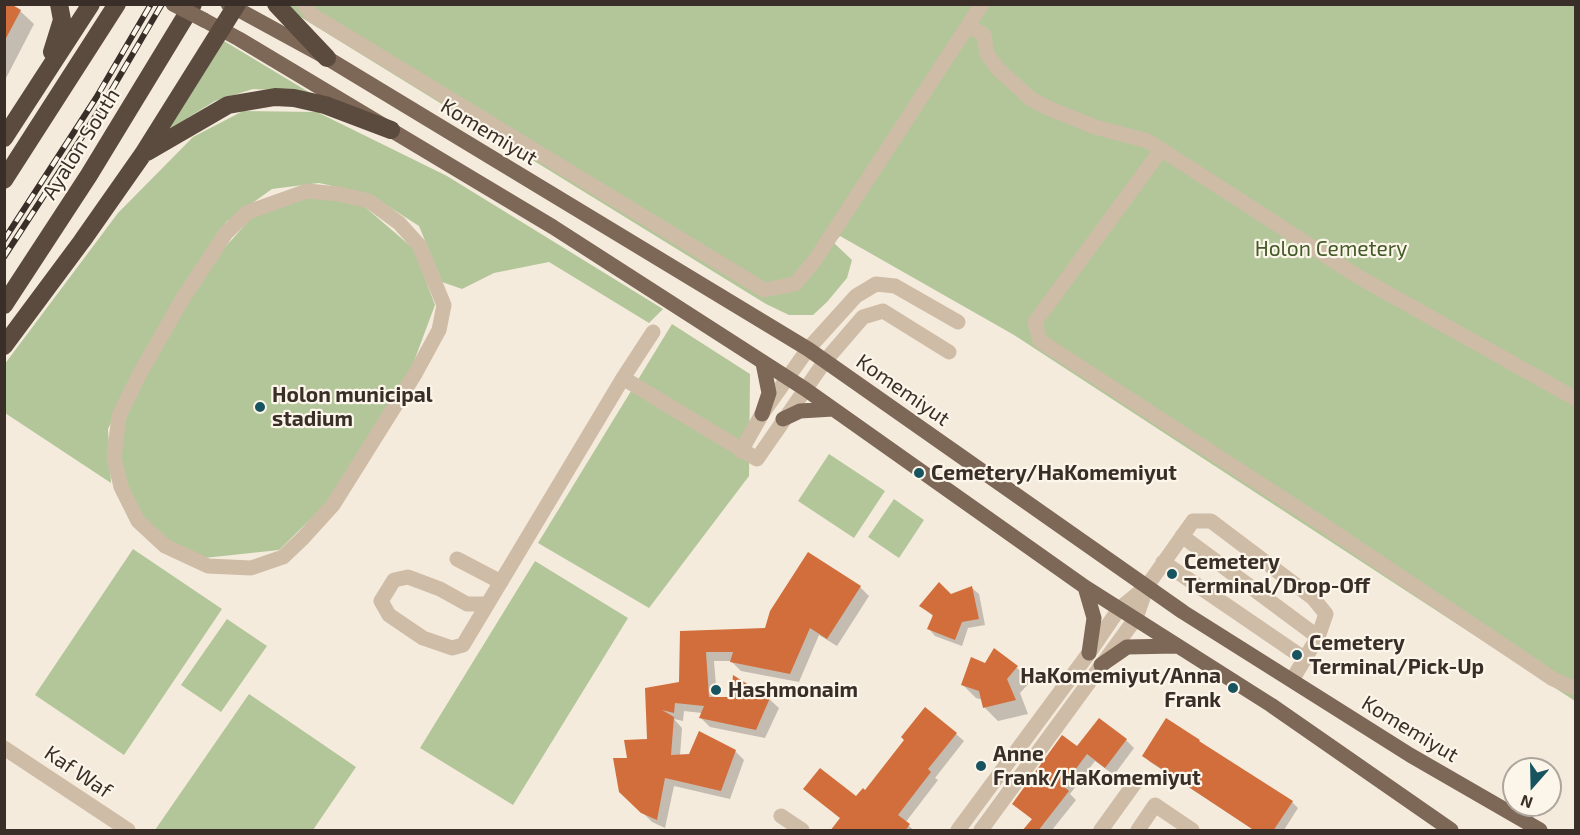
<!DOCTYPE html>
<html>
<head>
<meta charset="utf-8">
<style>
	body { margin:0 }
	#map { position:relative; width:1580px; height:835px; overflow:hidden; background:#f5ebdc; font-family:"Exo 2",sans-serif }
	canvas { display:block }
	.frame { position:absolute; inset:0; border:6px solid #3a2f28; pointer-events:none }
	.north { position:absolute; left:1502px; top:757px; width:60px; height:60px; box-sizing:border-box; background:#fcf5e9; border:2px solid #aea69c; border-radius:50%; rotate:200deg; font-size:16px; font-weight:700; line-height:24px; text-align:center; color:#3a2f28 }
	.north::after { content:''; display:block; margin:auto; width:21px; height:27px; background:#185460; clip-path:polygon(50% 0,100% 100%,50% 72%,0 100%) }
</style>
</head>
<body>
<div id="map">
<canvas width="1580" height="835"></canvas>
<div class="frame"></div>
<div class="north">N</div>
</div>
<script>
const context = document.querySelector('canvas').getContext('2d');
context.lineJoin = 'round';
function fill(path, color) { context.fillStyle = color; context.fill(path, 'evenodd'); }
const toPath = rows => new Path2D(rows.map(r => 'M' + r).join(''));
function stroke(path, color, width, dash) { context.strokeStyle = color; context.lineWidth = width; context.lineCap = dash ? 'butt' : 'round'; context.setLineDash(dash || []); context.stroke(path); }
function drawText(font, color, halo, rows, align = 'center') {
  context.font = font + ' "Exo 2",sans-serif'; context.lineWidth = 4.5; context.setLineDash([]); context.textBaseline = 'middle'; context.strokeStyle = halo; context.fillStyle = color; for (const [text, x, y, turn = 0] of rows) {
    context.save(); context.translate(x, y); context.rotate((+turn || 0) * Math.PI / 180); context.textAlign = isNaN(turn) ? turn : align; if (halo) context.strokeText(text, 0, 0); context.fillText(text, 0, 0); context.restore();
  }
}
fill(toPath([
	[285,5,1575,5,1575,701,1014,335,840,236,834,243,852,260,847,278,827,302,813,315,789,315,766,304,286,8],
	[224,41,317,97,292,91,253,89,215,101,189,117,158,144],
	[243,111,317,112,447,176,663,309,649,323,549,262,494,273,462,289,442,282,419,226,369,194,319,183,272,189,226,222,148,347,108,429,111,483,5,413,4,365,118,213,193,137],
	[311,195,365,207,414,249,435,305,410,372,332,498,279,550,204,558,160,538,130,501,116,441,146,372,203,272,252,217],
	[672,324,750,374,749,476,649,608,538,543],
	[829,454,885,491,854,538,798,501],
	[894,499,924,520,899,558,868,537],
	[133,549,222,609,124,755,35,695],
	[535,561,628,618,513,805,420,748],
	[227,619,267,646,221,712,181,685],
	[249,694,356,767,313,830,155,830]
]), '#b3c69a');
fill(toPath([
	[4,4,20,11,34,24,4,82],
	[860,587,869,596,837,646,819,635,799,682,741,671,731,661,714,661,717,698,769,699,779,708,765,738,710,727,701,718,702,713,684,711,683,721,674,719,682,728,680,756,735,751,744,760,730,799,674,786,665,828,652,822,621,791,628,760,649,740,647,689,680,683,681,632,766,629],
	[972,588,979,594,985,625,968,628,962,646,935,636,929,629,934,617,921,606],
	[994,650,1017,668,1031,681,1020,693,1028,714,998,721,985,708,983,700,976,698,963,685,985,664],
	[1167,720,1199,741,1206,747,1292,802,1298,808,1284,830,1254,830,1150,762,1144,756],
	[956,734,964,741,935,778,938,780,905,823,914,830,837,830,841,819,805,789,857,798],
	[1126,740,1134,748,1114,775,1095,761,1070,794,1076,800,1052,830,1024,830,1033,820,1014,804,1078,748]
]), '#0003');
fill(toPath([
	[4,4,11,4,21,10,4,42],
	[808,552,861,586,827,639,810,628,790,674,730,662,733,652,706,652,709,697,731,697,733,675,770,698,756,730,699,718,704,706,675,703,674,713,662,710,674,717,671,755,689,754,699,731,736,750,721,791,665,778,657,820,641,813,619,792,613,758,627,758,624,740,647,739,645,688,679,682,680,631,765,628,770,611],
	[939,582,951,594,972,586,979,619,962,622,955,640,927,629,933,615,919,606],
	[994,648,1018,666,1007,679,1016,700,983,708,979,691,961,685,971,657,985,663],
	[925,707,957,733,928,769,931,772,898,815,910,824,905,831,830,831,840,818,803,789,820,768,856,796,863,788,865,790,904,740,901,737],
	[1099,718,1127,739,1105,768,1087,754,1063,786,1069,791,1038,831,1022,831,1032,819,1012,804,1062,735,1077,746],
	[1166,718,1200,740,1199,741,1293,801,1273,831,1255,831,1142,756]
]), '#d26e3c');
stroke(toPath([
	[304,4,312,15,764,290,795,284,815,260,982,4],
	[968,25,984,35,987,54,998,69,1031,99,1048,108,1095,127,1148,141,1357,276,1576,399],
	[1161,150,1035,322,1040,341,1322,524,1553,679,1571,687,1576,686],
	[307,191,339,194,369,201,399,223,419,245,444,305,439,330,415,374,333,505,303,538,283,557,251,568,208,566,165,546,138,521,121,487,114,457,119,416,139,375,183,298,226,233,248,212,307,191],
	[623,378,757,459,825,361,863,317,883,311,949,352],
	[741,451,762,414,808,349,856,296,876,284,895,286,958,322],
	[1182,536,1318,637],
	[457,559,501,582],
	[1163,562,1305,659],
	[486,604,467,604,440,589,408,577,394,580,381,601,389,615,423,638,452,648,463,645,623,378,653,332],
	[4,748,128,830],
	[781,816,802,830],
	[958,830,1089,653,1119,609,1147,586],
	[981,830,1136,618,1147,586,1193,521,1211,521,1313,598,1326,614,1318,637,1292,680],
	[1101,830,1137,780],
	[1138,830,1155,805,1192,830]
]), '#cebca6', 15);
stroke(toPath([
	[228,4,327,58,808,349,1183,612,1410,755,1540,830],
	[204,20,239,39,553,227,805,389,1085,587,1271,705,1451,830],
	[762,414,769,393,763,363],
	[783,419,800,411,833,409],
	[1085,587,1094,618,1089,653],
	[1101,665,1127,647,1176,646]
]), '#7d6757', 15);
stroke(toPath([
	[276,4,327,58],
	[52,52,62,20,59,4],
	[4,138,91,4],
	[147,152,228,105,275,97,294,98,325,105,391,130],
	[4,180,117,4],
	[4,305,89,175,193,4],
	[4,346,82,241,143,154,237,4]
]), '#5b4a3e', 18);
const rail = toPath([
	[4,240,96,98,151,4],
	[4,257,104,103,162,4]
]);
stroke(rail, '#3a2f28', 6);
stroke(rail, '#fcf5e9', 4, [11]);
stroke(toPath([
	[173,4,204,20]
]), '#7d6757', 15);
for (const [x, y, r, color] of [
	[260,407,6,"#185460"],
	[919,473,6,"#185460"],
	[1172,574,6,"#185460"],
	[1297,655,6,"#185460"],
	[1233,688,6,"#185460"],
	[716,690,6,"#185460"],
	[981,766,6,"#185460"]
]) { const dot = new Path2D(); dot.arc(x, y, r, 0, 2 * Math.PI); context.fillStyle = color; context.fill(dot); stroke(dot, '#fcf5e9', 2); }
drawText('21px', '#3a2f28', '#fcf5e9', [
	["Komemiyut",489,132,31],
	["Ayalon South",81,144,-58],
	["Komemiyut",903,390,35],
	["Komemiyut",1410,729,31],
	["Kaf Waf",78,772,34]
]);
drawText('21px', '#445b29', '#fcf5e9', [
	["Holon Cemetery",1331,249]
]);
drawText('bold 21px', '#3a2f28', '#fcf5e9', [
	["Holon municipal",272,395],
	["stadium",272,419],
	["Cemetery/HaKomemiyut",931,473],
	["Cemetery",1184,562],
	["Terminal/Drop-Off",1184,586],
	["Cemetery",1309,643],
	["Terminal/Pick-Up",1309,667],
	["HaKomemiyut/Anna",1221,676,"right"],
	["Frank",1221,700,"right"],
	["Hashmonaim",728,690],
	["Anne",993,754],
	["Frank/HaKomemiyut",993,778]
], 'left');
</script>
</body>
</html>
